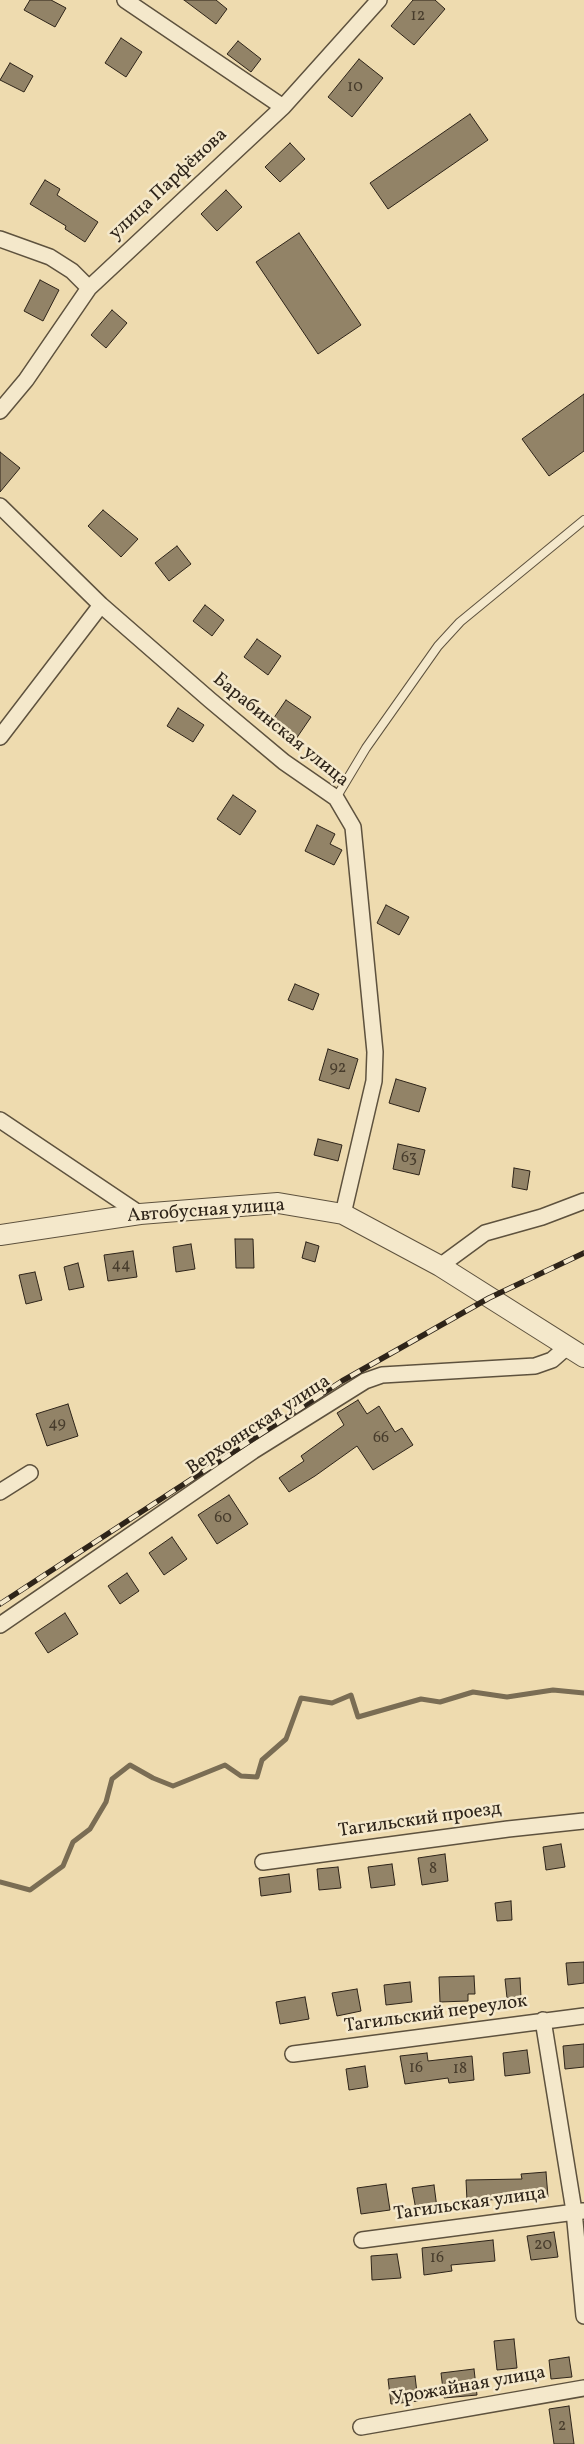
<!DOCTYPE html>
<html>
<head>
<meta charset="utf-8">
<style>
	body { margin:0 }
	canvas { display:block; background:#eedbaf }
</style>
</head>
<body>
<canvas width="584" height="2444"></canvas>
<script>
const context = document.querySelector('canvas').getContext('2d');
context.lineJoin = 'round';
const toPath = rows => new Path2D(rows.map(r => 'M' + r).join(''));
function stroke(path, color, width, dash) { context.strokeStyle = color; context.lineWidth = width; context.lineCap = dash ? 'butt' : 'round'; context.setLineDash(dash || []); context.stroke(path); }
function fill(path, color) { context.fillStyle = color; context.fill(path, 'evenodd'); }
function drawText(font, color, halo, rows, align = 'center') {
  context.font = font + ' Vollkorn,serif'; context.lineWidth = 5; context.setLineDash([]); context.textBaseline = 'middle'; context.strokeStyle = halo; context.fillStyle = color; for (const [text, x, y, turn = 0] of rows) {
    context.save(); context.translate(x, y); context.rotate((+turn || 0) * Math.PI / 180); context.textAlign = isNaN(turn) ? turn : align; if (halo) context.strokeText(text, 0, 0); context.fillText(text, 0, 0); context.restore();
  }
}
stroke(toPath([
	[0,1882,30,1890,63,1866,73,1842,90,1829,106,1802,112,1779,130,1765,153,1778,173,1786,225,1765,241,1776,257,1777,262,1760,286,1739,301,1698,332,1703,351,1695,358,1717,421,1699,440,1702,473,1692,507,1697,553,1690,584,1693]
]), '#7a6d54', 5);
const building = toPath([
	[30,0,51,0,66,8,55,27,24,10,30,0],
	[184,0,216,0,227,9,216,24,184,0],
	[413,0,435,0,445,9,414,45,391,26,413,0],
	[121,38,142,52,126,77,105,63,121,38],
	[238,41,261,59,251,72,227,54,238,41],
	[359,59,383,78,352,117,328,97,359,59],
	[10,63,33,76,24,92,0,80,10,63],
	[470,114,488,140,388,209,370,183,470,114],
	[290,143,305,159,280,182,265,167,290,143],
	[45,180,60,189,57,195,98,222,85,242,65,229,66,226,30,204,45,180],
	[226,190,242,207,217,231,201,214,226,190],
	[299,233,361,325,318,354,256,262,299,233],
	[40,280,59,290,43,321,24,311,40,280],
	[112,310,127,323,106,348,91,335,112,310],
	[584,394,584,451,549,476,522,439,584,394],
	[0,452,20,468,0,492,0,452],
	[103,510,138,539,121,557,88,526,103,510],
	[177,546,191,564,169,581,155,563,177,546],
	[205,605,224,620,212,636,193,621,205,605],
	[257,639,281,656,268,675,244,657,257,639],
	[286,700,311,717,296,739,271,722,286,700],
	[178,708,204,725,193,742,167,726,178,708],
	[233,795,256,811,240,835,217,819,233,795],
	[317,825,335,834,330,844,342,850,334,865,305,851,317,825],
	[386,905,409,917,399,935,377,923,386,905],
	[295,984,319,994,313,1010,288,1000,295,984],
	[328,1049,358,1059,349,1089,319,1080,328,1049],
	[396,1079,426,1088,419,1112,389,1103,396,1079],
	[318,1139,342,1145,338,1161,314,1155,318,1139],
	[398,1144,425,1150,419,1175,393,1169,398,1144],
	[514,1168,530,1171,527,1190,512,1187,514,1168],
	[235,1239,253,1239,254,1268,236,1268,235,1239],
	[306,1242,319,1246,315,1262,302,1258,306,1242],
	[191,1244,195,1269,176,1272,173,1247,191,1244],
	[133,1251,137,1277,108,1281,104,1255,133,1251],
	[78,1263,84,1287,69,1290,64,1267,78,1263],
	[35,1272,42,1300,26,1304,19,1275,35,1272],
	[358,1400,367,1414,379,1406,395,1432,402,1428,413,1445,373,1470,357,1446,315,1476,289,1492,279,1478,304,1461,301,1456,344,1425,337,1413,358,1400],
	[68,1404,78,1436,47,1446,36,1414,68,1404],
	[229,1495,248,1524,217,1544,198,1515,229,1495],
	[172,1537,187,1559,164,1575,149,1553,172,1537],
	[127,1573,139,1591,120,1604,108,1586,127,1573],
	[65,1613,78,1634,48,1653,35,1633,65,1613],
	[561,1844,565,1867,546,1870,543,1847,561,1844],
	[445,1854,448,1881,422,1885,418,1858,445,1854],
	[392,1864,395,1885,371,1888,368,1867,392,1864],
	[338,1867,341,1888,319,1890,317,1869,338,1867],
	[289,1874,291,1892,261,1896,259,1878,289,1874],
	[511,1901,512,1920,497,1921,495,1903,511,1901],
	[584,1962,584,1983,568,1985,566,1963,584,1962],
	[474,1976,475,1994,468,1994,468,2001,440,2002,439,1977,474,1976],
	[520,1978,521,1997,507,1998,505,1979,520,1978],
	[410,1982,412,2002,386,2005,384,1985,410,1982],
	[357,1989,361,2011,337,2016,332,1993,357,1989],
	[305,1997,309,2019,280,2024,276,2002,305,1997],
	[584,2044,584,2067,565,2069,563,2046,584,2044],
	[527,2050,530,2073,505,2076,503,2053,527,2050],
	[427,2053,428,2061,472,2056,474,2080,449,2083,448,2078,405,2084,400,2056,427,2053],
	[365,2066,368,2087,349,2090,346,2069,365,2066],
	[546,2172,548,2197,467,2201,466,2180,522,2179,521,2174,546,2172],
	[386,2184,390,2210,361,2214,357,2188,386,2184],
	[434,2185,437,2208,416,2210,412,2188,434,2185],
	[554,2232,558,2257,531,2260,527,2236,554,2232],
	[493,2240,495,2261,451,2265,452,2271,424,2275,422,2248,493,2240],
	[397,2254,401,2278,372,2280,371,2256,397,2254],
	[514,2339,517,2368,497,2370,494,2341,514,2339],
	[569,2357,572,2377,551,2379,549,2360,569,2357],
	[474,2369,477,2395,444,2398,441,2373,474,2369],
	[415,2376,418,2401,391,2404,388,2379,415,2376],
	[569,2406,574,2444,554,2444,549,2409,569,2406]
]);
fill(building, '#928367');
stroke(building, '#2e2419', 1);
const service = toPath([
	[336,798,366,748,438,646,460,622,584,520]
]);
const minor = toPath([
	[125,0,283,107],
	[0,239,50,257,72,271,89,288],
	[0,411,26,380,89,288,283,107,379,0],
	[0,506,101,605,210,700,284,762,336,798,353,827,375,1052,374,1081,343,1214],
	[0,737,101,605],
	[0,1120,140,1214],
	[440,1266,485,1233,542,1217,584,1201],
	[0,1492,30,1473],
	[0,1625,253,1451,365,1381,382,1375,535,1366,552,1360,568,1346],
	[263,1862,508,1829,584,1821],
	[543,2020,574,2211,584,2316],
	[293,2054,584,2016],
	[362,2240,583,2211],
	[361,2427,584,2388]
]);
const tertiary = toPath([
	[0,1235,140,1214,278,1203,343,1214,440,1266,584,1357]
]);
stroke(service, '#5e523e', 10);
stroke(minor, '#5e523e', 18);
stroke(tertiary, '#5e523e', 22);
stroke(service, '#f4e8cb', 8);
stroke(minor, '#f4e8cb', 15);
stroke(tertiary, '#f4e8cb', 20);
const rail = toPath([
	[0,1604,342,1381,489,1298,584,1253]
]);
stroke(rail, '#2e2419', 5.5);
stroke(rail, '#f4e8cb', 4, [11]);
drawText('16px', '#473c2c', null, [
	["12",418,17],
	["10",355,88],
	["92",338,1069],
	["63",409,1159],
	["44",121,1266],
	["49",57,1425],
	["66",381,1439],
	["60",223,1519],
	["8",433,1870],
	["16",416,2069],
	["18",460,2070],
	["20",543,2246],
	["16",437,2259],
	["2",562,2427]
]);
drawText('19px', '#2e2419', '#f4e8cb', [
	["улица Парфёнова",169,185,-43],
	["Барабинская улица",280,731,39],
	["Автобусная улица",206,1212,-4],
	["Верхоянская улица",259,1426,-33],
	["Тагильский проезд",420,1821,-8],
	["Тагильский переулок",436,2015,-8],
	["Тагильская улица",470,2205,-8],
	["Урожайная улица",469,2387,-10]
]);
</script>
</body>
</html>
